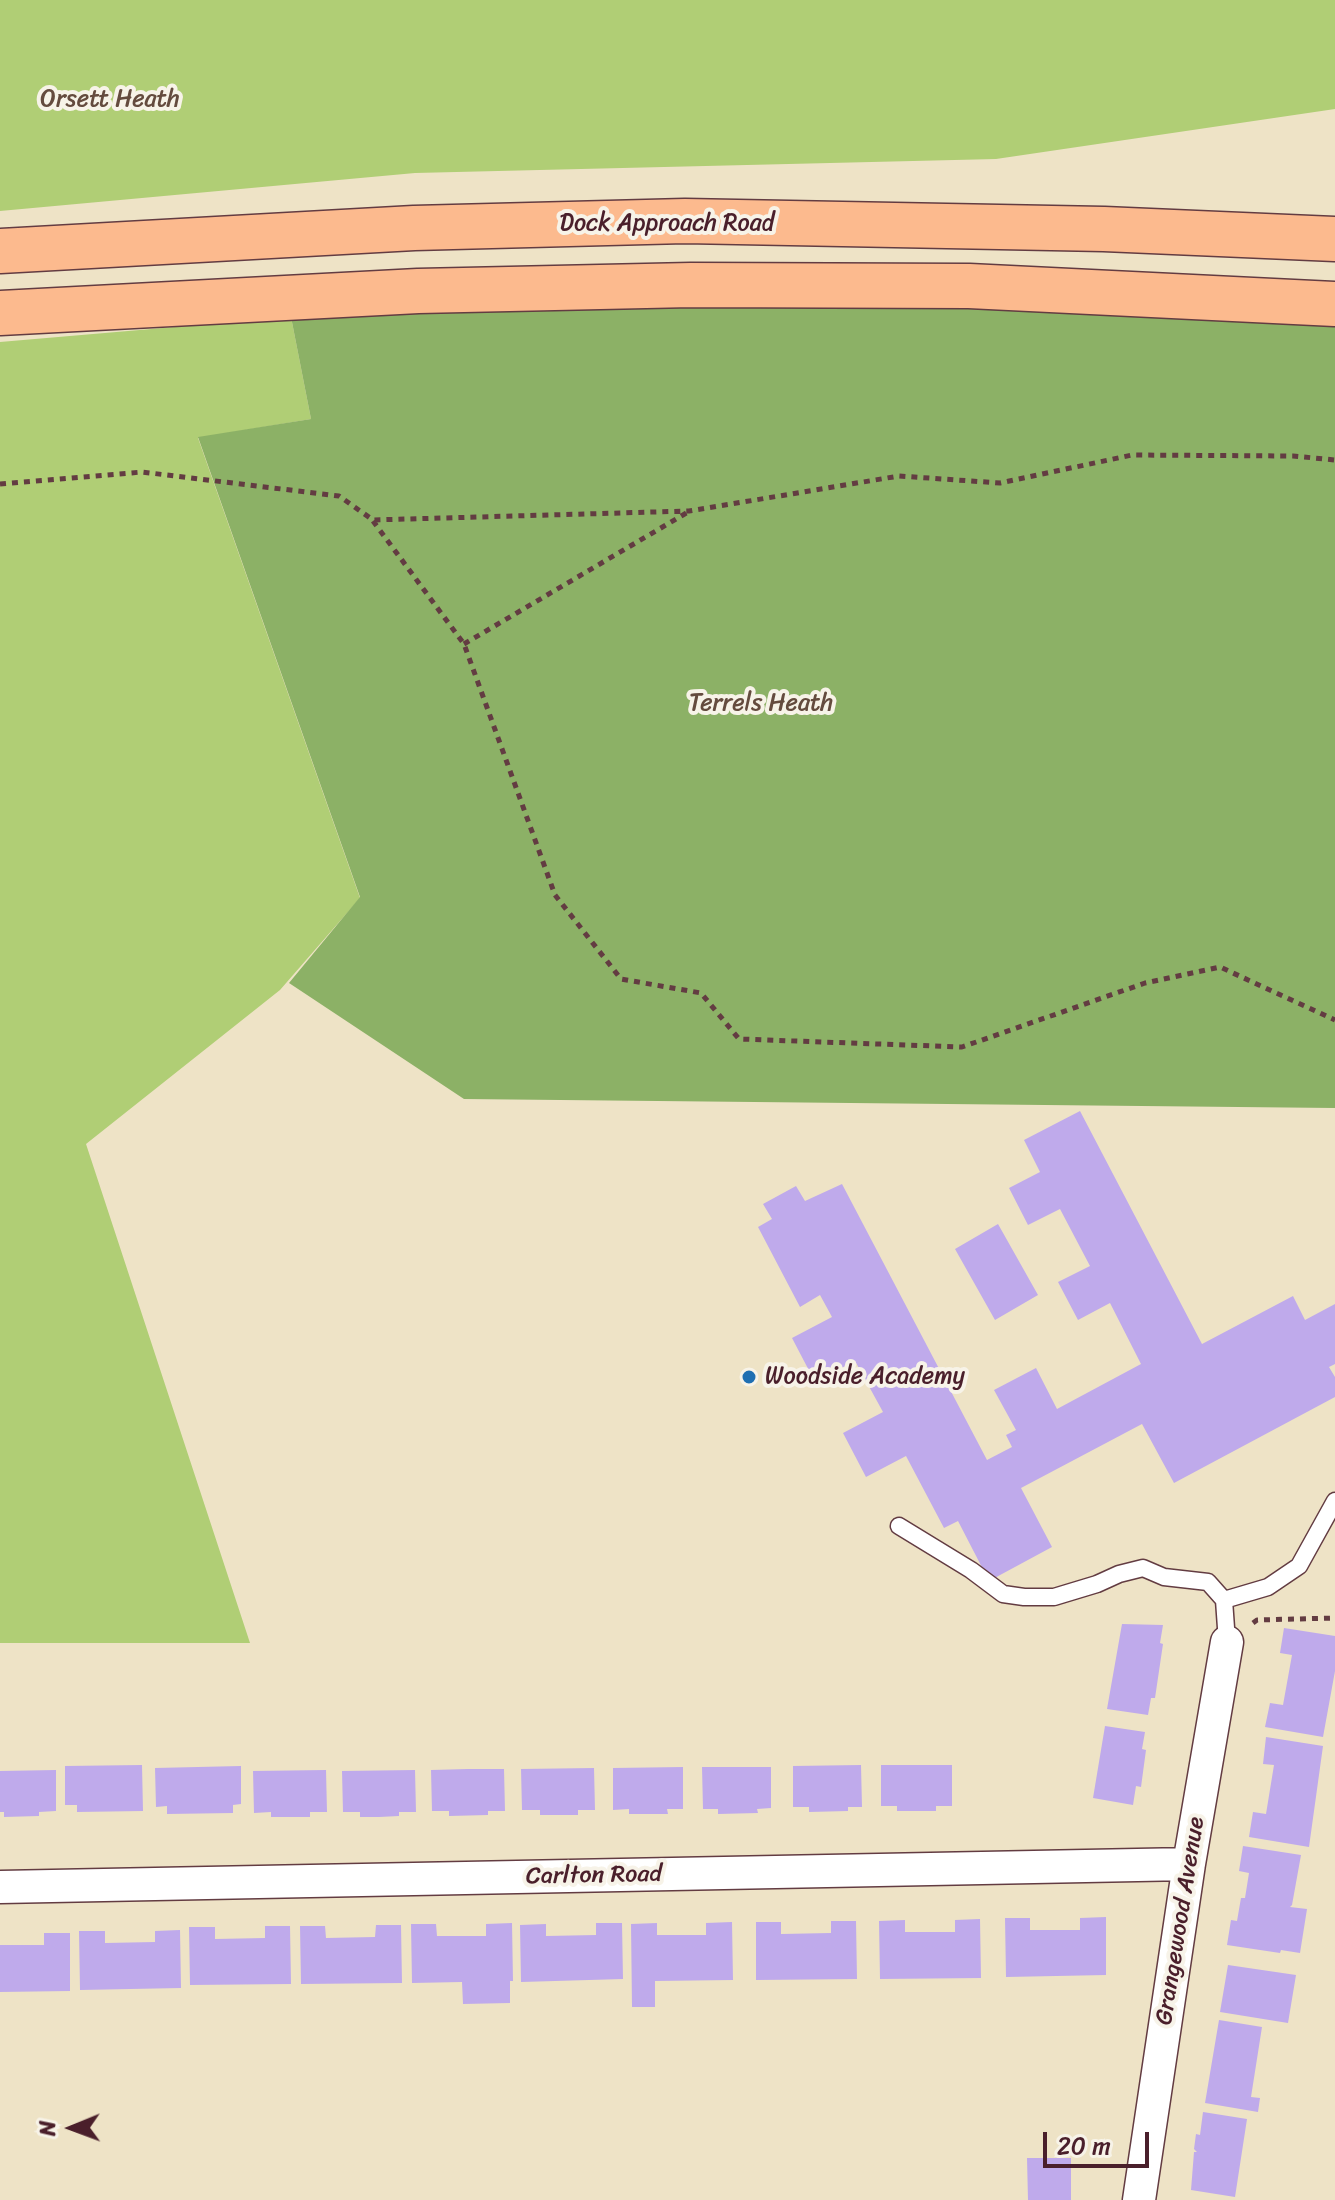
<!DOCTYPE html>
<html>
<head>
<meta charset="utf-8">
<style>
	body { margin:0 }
	#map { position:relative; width:1335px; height:2200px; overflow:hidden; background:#eee3c6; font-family:Sriracha,sans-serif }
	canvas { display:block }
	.north { position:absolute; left:32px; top:2088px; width:80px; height:80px; -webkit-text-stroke:6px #f7f3e8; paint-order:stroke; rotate:269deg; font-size:22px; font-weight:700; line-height:32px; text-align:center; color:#4a1f2b }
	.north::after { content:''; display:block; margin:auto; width:28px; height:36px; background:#4a1f2b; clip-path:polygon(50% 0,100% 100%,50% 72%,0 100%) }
	.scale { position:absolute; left:1043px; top:2132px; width:106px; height:36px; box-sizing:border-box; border:4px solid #4a1f2b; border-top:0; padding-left:10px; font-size:24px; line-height:28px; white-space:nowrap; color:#4a1f2b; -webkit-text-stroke:6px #f7f3e8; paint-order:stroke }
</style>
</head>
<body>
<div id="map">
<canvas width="1335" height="2200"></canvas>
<div class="north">N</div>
<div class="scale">20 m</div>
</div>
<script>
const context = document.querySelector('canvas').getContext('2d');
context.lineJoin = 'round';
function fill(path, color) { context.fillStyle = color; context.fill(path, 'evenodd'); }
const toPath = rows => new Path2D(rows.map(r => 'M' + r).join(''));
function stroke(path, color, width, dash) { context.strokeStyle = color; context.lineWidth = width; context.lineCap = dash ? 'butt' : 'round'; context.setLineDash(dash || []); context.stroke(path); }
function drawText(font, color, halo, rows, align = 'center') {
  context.font = font + ' Sriracha,sans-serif'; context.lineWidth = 8; context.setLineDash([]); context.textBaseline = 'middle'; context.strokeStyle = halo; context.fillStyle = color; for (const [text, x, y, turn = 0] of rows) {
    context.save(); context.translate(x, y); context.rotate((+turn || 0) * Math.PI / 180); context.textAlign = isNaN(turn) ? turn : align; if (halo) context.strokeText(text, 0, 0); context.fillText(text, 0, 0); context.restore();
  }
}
fill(toPath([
	[0,0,1335,0,1335,109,996,159,415,173,0,211],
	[291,317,311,419,198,438,360,898,280,990,86,1144,250,1643,0,1643,0,342]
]), '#b0ce75');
fill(toPath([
	[580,303,1146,310,1335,327,1335,1108,464,1099,289,983,360,897,198,437,311,419,291,317]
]), '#8cb166');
fill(toPath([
	[1080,1111,1202,1344,1293,1296,1305,1320,1335,1304,1335,1364,1329,1367,1335,1377,1335,1397,1174,1483,1142,1424,1021,1488,1052,1547,989,1581,958,1521,944,1528,906,1456,866,1477,843,1433,883,1412,855,1361,815,1382,792,1338,832,1317,820,1295,800,1307,758,1227,772,1219,763,1204,796,1186,805,1201,842,1184,987,1460,1012,1447,1006,1435,1016,1430,994,1390,1036,1368,1057,1409,1141,1364,1110,1303,1078,1320,1058,1282,1090,1266,1060,1209,1028,1225,1009,1188,1040,1172,1024,1140],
	[998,1224,1038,1295,995,1320,955,1249],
	[1122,1624,1163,1625,1160,1643,1163,1644,1155,1698,1151,1698,1148,1715,1107,1709],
	[1284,1628,1335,1636,1335,1671,1323,1737,1265,1727,1270,1703,1283,1705,1292,1655,1280,1653],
	[1105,1726,1145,1732,1142,1749,1146,1750,1141,1787,1136,1786,1133,1805,1093,1798],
	[1266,1737,1323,1746,1309,1847,1249,1837,1253,1812,1266,1814,1274,1765,1263,1764],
	[142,1765,143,1811,77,1812,77,1805,65,1805,65,1766],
	[861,1765,862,1807,848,1807,848,1811,809,1812,809,1807,793,1807,793,1766],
	[881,1765,952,1765,952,1806,936,1806,936,1811,897,1811,897,1806,881,1806],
	[241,1766,241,1804,233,1805,233,1813,167,1814,167,1806,156,1807,155,1768],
	[683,1767,683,1809,667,1809,668,1814,629,1814,629,1809,613,1810,613,1768],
	[702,1767,771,1767,771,1808,757,1809,758,1813,718,1814,718,1809,703,1809],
	[594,1768,595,1810,578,1810,578,1815,540,1815,540,1810,522,1810,521,1769],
	[468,1769,504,1769,505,1811,488,1811,488,1815,449,1816,449,1811,432,1811,431,1770],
	[56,1770,56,1811,39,1812,39,1816,4,1817,4,1812,0,1812,0,1771],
	[326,1770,327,1812,310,1812,310,1817,271,1817,271,1812,254,1813,253,1771],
	[415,1770,416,1812,399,1812,399,1816,379,1817,360,1817,360,1812,343,1812,342,1771],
	[1243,1846,1301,1855,1292,1905,1290,1907,1307,1909,1300,1953,1281,1950,1280,1953,1227,1945,1231,1920,1237,1921,1241,1898,1245,1898,1249,1873,1239,1871],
	[1106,1917,1106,1975,1006,1977,1005,1918,1030,1918,1030,1930,1080,1930,1080,1918],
	[980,1919,981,1978,880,1979,879,1921,905,1920,905,1932,955,1932,955,1920],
	[831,1921,856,1921,857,1979,756,1980,756,1922,781,1922,781,1934,831,1933],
	[732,1922,733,1980,655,1981,655,2007,632,2007,631,1924,657,1923,657,1935,706,1935,706,1923],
	[512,1923,513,1981,510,1981,510,2003,463,2004,462,1982,412,1983,411,1924,436,1924,437,1936,486,1936,486,1924],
	[596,1923,622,1923,623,1979,521,1982,520,1925,546,1924,546,1936,596,1935],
	[376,1925,401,1925,402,1983,301,1984,300,1926,325,1926,326,1938,375,1937],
	[265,1926,290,1926,291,1984,190,1985,189,1927,215,1927,215,1939,265,1938],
	[180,1930,181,1988,80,1990,79,1931,105,1931,105,1943,155,1942,155,1931],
	[44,1933,70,1933,70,1991,0,1992,0,1945,44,1945],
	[1228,1965,1296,1975,1288,2023,1220,2012],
	[1219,2020,1262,2027,1251,2097,1260,2098,1258,2112,1205,2103],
	[1203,2112,1247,2119,1235,2197,1191,2190,1194,2152,1197,2152,1194,2149,1196,2134,1200,2135],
	[1027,2158,1071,2158,1071,2200,1028,2200]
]), '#bfaaeb');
const service = toPath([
	[899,1526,971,1570,1003,1594,1024,1597,1054,1597,1097,1584,1119,1574,1143,1568,1164,1577,1208,1582,1224,1600,1227,1642],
	[1224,1600,1268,1587,1299,1566,1335,1501]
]);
const minor = toPath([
	[0,1887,1189,1864],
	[1139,2200,1189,1864,1227,1642]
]);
const trunk = toPath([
	[0,251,414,228,685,221,1104,229,1335,239],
	[0,313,418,291,691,285,969,286,1335,304]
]);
stroke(service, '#633c42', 19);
stroke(minor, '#633c42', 35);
stroke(trunk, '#633c42', 47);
stroke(toPath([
	[0,484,142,472,339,496,373,520,689,511,899,476,1000,483,1132,455,1293,456,1335,460],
	[373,521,464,644,555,895,621,979,701,993,739,1039,962,1047,1145,983,1220,967,1335,1020],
	[464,644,688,512],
	[1253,1623,1257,1620,1335,1618]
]), '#633c42', 5, [6, 6]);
stroke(service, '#fff', 16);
stroke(minor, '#fff', 32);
stroke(trunk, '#fcba8e', 44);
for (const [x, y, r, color] of [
	[749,1377,8,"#1f6fb2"]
]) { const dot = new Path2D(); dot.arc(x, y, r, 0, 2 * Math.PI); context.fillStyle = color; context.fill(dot); stroke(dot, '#f7f3e8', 3); }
drawText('24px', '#644b3e', '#f7f3e8', [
	["Orsett Heath",110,100],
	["Terrels Heath",761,704]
]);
drawText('24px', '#4a1f2b', '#f7f3e8', [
	["Dock Approach Road",667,224],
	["Carlton Road",594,1876,-1],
	["Grangewood Avenue",1181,1921,-81]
]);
drawText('24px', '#4a1f2b', '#f7f3e8', [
	["Woodside Academy",765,1377]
], 'left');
</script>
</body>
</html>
